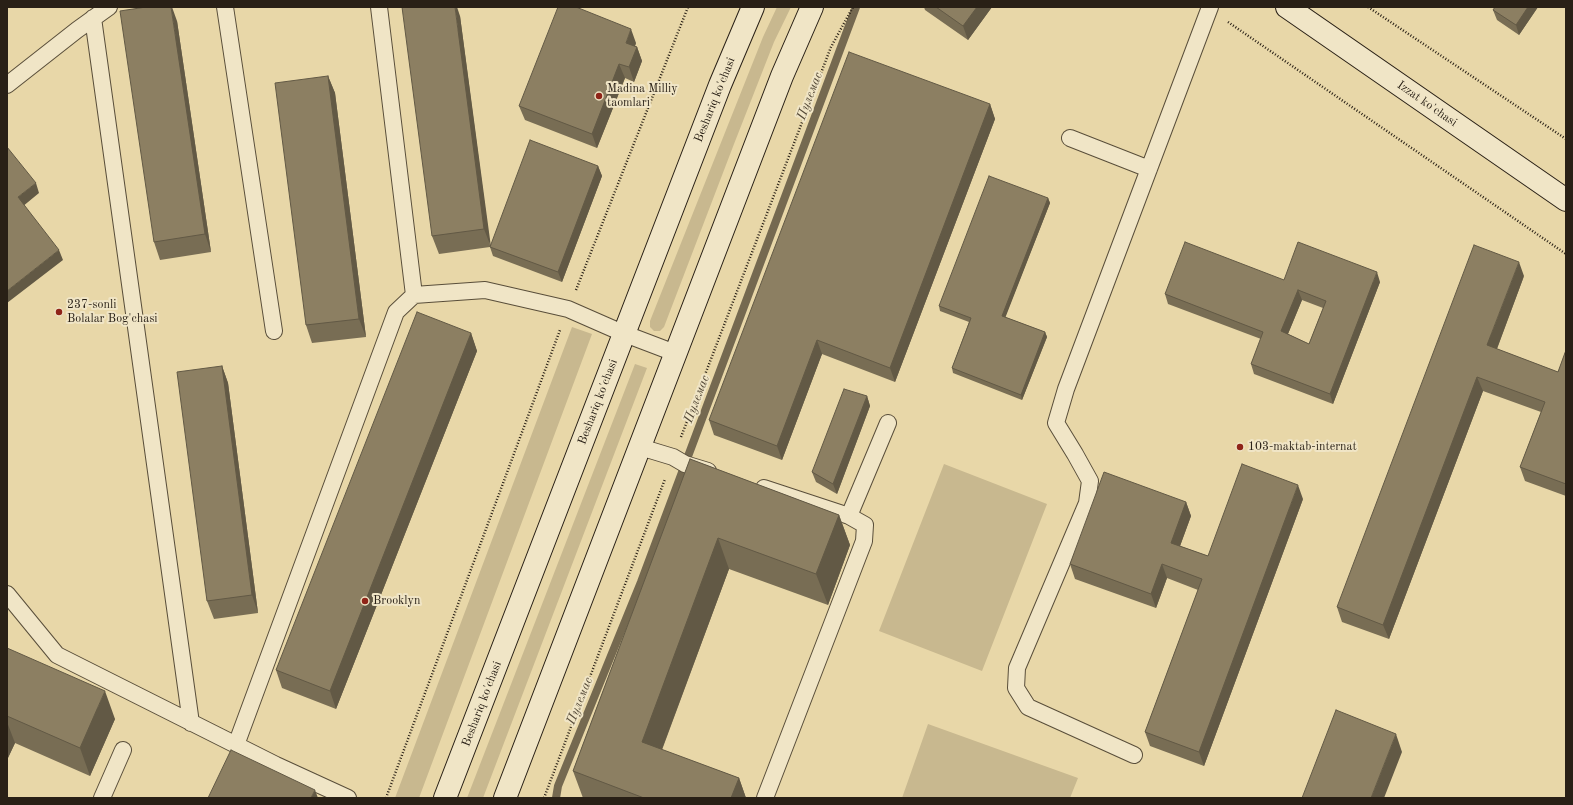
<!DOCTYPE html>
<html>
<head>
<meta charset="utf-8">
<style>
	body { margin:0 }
	#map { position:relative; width:1573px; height:805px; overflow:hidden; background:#e8d7a8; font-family:"Old Standard TT",serif }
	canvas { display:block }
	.frame { position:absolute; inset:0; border:8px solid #292016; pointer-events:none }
</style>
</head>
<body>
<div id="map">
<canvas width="1573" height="805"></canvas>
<div class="frame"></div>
</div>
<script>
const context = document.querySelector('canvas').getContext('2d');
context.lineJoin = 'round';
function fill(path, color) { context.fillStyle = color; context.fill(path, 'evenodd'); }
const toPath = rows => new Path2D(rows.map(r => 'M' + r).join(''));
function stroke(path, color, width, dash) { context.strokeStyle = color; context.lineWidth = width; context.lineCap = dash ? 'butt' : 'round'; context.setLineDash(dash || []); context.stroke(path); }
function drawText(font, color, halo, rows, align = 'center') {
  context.font = font + ' "Old Standard TT",serif'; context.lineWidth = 4; context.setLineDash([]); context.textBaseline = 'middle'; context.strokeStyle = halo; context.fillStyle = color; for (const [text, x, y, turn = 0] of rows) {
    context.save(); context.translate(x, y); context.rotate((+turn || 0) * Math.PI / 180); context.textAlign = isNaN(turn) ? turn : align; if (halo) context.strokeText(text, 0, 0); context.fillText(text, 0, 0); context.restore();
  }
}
fill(toPath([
	[777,7,791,7,774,42,734,144,664,327,660,331,654,331,650,327,650,321,763,37],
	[572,327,592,334,419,798,395,798],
	[635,364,647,368,483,798,467,798],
	[944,464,1047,504,982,671,879,631],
	[928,724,1078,778,1070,798,902,798]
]), '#c8b88f');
stroke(toPath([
	[556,798,558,786,641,582,856,7]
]), '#756950', 8);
const service = toPath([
	[225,7,274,331],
	[379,7,414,295],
	[93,18,191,723],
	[7,85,77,30,109,7],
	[1070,138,1149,169],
	[640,447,673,457,685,464,708,471],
	[764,488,849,516,888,423],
	[7,594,57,655,276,765,348,798],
	[236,745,396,312,414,295,485,290,568,309,625,334,675,353],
	[1134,755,1028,707,1016,688,1017,668,1087,503,1090,481,1075,454,1056,423,1066,389,1210,7],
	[102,798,123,750],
	[765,798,864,541,865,525,849,516]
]);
const secondary = toPath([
	[1287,7,1566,200],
	[445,798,720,85,753,7],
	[505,798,782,76,812,7]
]);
stroke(service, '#594e3a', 18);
stroke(secondary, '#292016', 24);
stroke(toPath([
	[1368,7,1566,139],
	[1228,22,1566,254],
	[576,290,688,7],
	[681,437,831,47,853,7],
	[386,798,560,330],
	[544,798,665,479]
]), '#292016', 2.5, [1, 2]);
stroke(service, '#f0e5c6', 16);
stroke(secondary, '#f0e5c6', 22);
fill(toPath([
	[924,7,992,7,968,40,925,10],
	[1538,7,1519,35,1497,20,1493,10],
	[460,16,490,245,598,166,602,176,562,282,493,256,490,247,439,254,432,236],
	[177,21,211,252,160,260,154,242],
	[636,43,635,46,637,47,642,61,634,82,625,78,597,148,525,120,519,106],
	[328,76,335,93,366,337,312,343,306,325],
	[990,104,995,119,895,382,822,354,782,460,714,435,709,420],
	[1048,198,1050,203,1005,317,1045,332,1047,337,1022,400,953,373,952,368,969,322,940,311,939,306],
	[1524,276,1497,349,1558,372,1566,350,1566,496,1525,481,1520,467,1541,412,1483,391,1389,639,1342,622,1337,607],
	[1284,280,1380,282,1333,404,1254,374,1251,364,1261,339,1168,304,1165,294],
	[1302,300,1323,308,1309,344,1288,334],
	[471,333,477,351,336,709,282,688,276,670],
	[222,366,228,383,258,613,214,619,207,601],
	[867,396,870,406,837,494,816,482,812,472],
	[690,459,839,515,850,545,828,605,729,569,662,750,739,778,746,798,583,798,573,771],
	[1303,499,1204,766,1150,746,1145,732,1198,590,1167,578,1156,608,1075,579,1070,564,1186,502,1191,516,1180,546,1208,556],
	[7,648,115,719,90,776,15,743,7,760]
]), '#786d54');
fill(toPath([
	[171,7,172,7,177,21,211,252,205,234],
	[455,7,457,7,460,16,491,247,484,229],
	[977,7,992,7,968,40,963,26],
	[1528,7,1538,7,1519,35,1516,25],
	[631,29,636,43,631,57,626,43],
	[637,47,642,61,634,82,629,67],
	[619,64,625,78,597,148,592,134],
	[328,76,335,93,366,337,359,319],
	[990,104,995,119,895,382,890,368],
	[598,166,602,176,562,282,558,272],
	[36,183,39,193,22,207,18,197],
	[1048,198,1050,203,1004,321,1002,316],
	[59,250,63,260,7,303,7,291],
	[1519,262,1524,276,1493,359,1487,345],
	[1377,272,1380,282,1333,404,1330,394],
	[1298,290,1302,300,1285,341,1281,331],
	[1045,332,1047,337,1022,400,1021,395],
	[471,333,477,351,336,709,330,691],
	[817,340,822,354,782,460,777,446],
	[222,366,228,383,258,613,252,595],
	[1477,377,1483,391,1389,639,1383,625],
	[867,396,870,406,837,494,833,484],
	[1298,485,1303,499,1204,766,1199,752],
	[1186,502,1191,516,1176,557,1171,543],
	[839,515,850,545,828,605,816,574],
	[718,538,729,569,653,773,642,742],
	[1162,564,1167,578,1156,608,1151,594],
	[105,691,115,719,90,776,80,748],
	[7,722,15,743,7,760],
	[1396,734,1402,752,1384,798,1371,798],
	[739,778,746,798,731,798],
	[315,790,318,798,311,798]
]), '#625945');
const building = toPath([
	[146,7,171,7,205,234,154,242,120,11,146,7],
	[402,7,455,7,484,229,432,236,402,7],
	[558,7,576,7,631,29,626,43,637,47,629,67,619,64,592,134,519,106,558,7],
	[936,7,977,7,963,26,936,7],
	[1495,7,1528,7,1516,25,1493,10,1495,7],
	[849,52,990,104,890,368,817,340,777,446,709,420,849,52],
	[328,76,359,319,306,325,275,83,328,76],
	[530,140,598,166,558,272,490,247,530,140],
	[7,147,36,183,18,197,59,250,7,291,7,147],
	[989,176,1048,198,1002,316,1045,332,1021,395,952,368,971,318,939,306,989,176],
	[1185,242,1284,280,1298,242,1377,272,1330,394,1251,364,1263,332,1165,294,1185,242],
	[1298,290,1326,301,1309,344,1281,331,1298,290],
	[1474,245,1519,262,1487,345,1558,372,1566,350,1566,484,1520,467,1545,402,1477,377,1383,625,1337,607,1474,245],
	[417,312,471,333,330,691,276,670,417,312],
	[222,366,252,595,207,601,177,372,222,366],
	[844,389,867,396,833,484,812,472,844,389],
	[690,459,839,515,816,574,718,538,642,742,739,778,731,798,644,798,573,771,690,459],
	[1242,464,1298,485,1199,752,1145,732,1202,579,1162,564,1151,594,1070,564,1104,472,1186,502,1171,543,1208,556,1242,464],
	[7,648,105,691,80,748,7,716,7,648],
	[1336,710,1396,734,1371,798,1302,798,1336,710],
	[231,750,315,790,311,798,208,798,231,750]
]);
fill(building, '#8c7f62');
stroke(building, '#625945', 1);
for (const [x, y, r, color] of [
	[599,96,4,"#8f2418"],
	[59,312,4,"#8f2418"],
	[1240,447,4,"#8f2418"],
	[365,601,4,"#8f2418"]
]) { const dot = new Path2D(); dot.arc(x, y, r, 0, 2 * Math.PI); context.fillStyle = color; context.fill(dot); stroke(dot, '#f0e5c6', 1.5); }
drawText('12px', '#292016', '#f0e5c6', [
	["Madina Milliy",607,89],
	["taomlari",607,103],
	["237-sonli",67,305],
	["Bolalar Bog'chasi",67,319],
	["103-maktab-internat",1248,447],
	["Brooklyn",373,601]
], 'left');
drawText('12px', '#292016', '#f0e5c6', [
	["Beshariq ko'chasi",715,100,-68],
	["Izzat ko'chasi",1427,104,35],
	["Beshariq ko'chasi",598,402,-69],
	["Beshariq ko'chasi",482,704,-69]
]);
drawText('italic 13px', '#554a38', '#f0e5c6', [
	["Пулемас",810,96,-69],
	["Пулемас",697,399,-69],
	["Пулемас",580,701,-68]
]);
</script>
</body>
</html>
